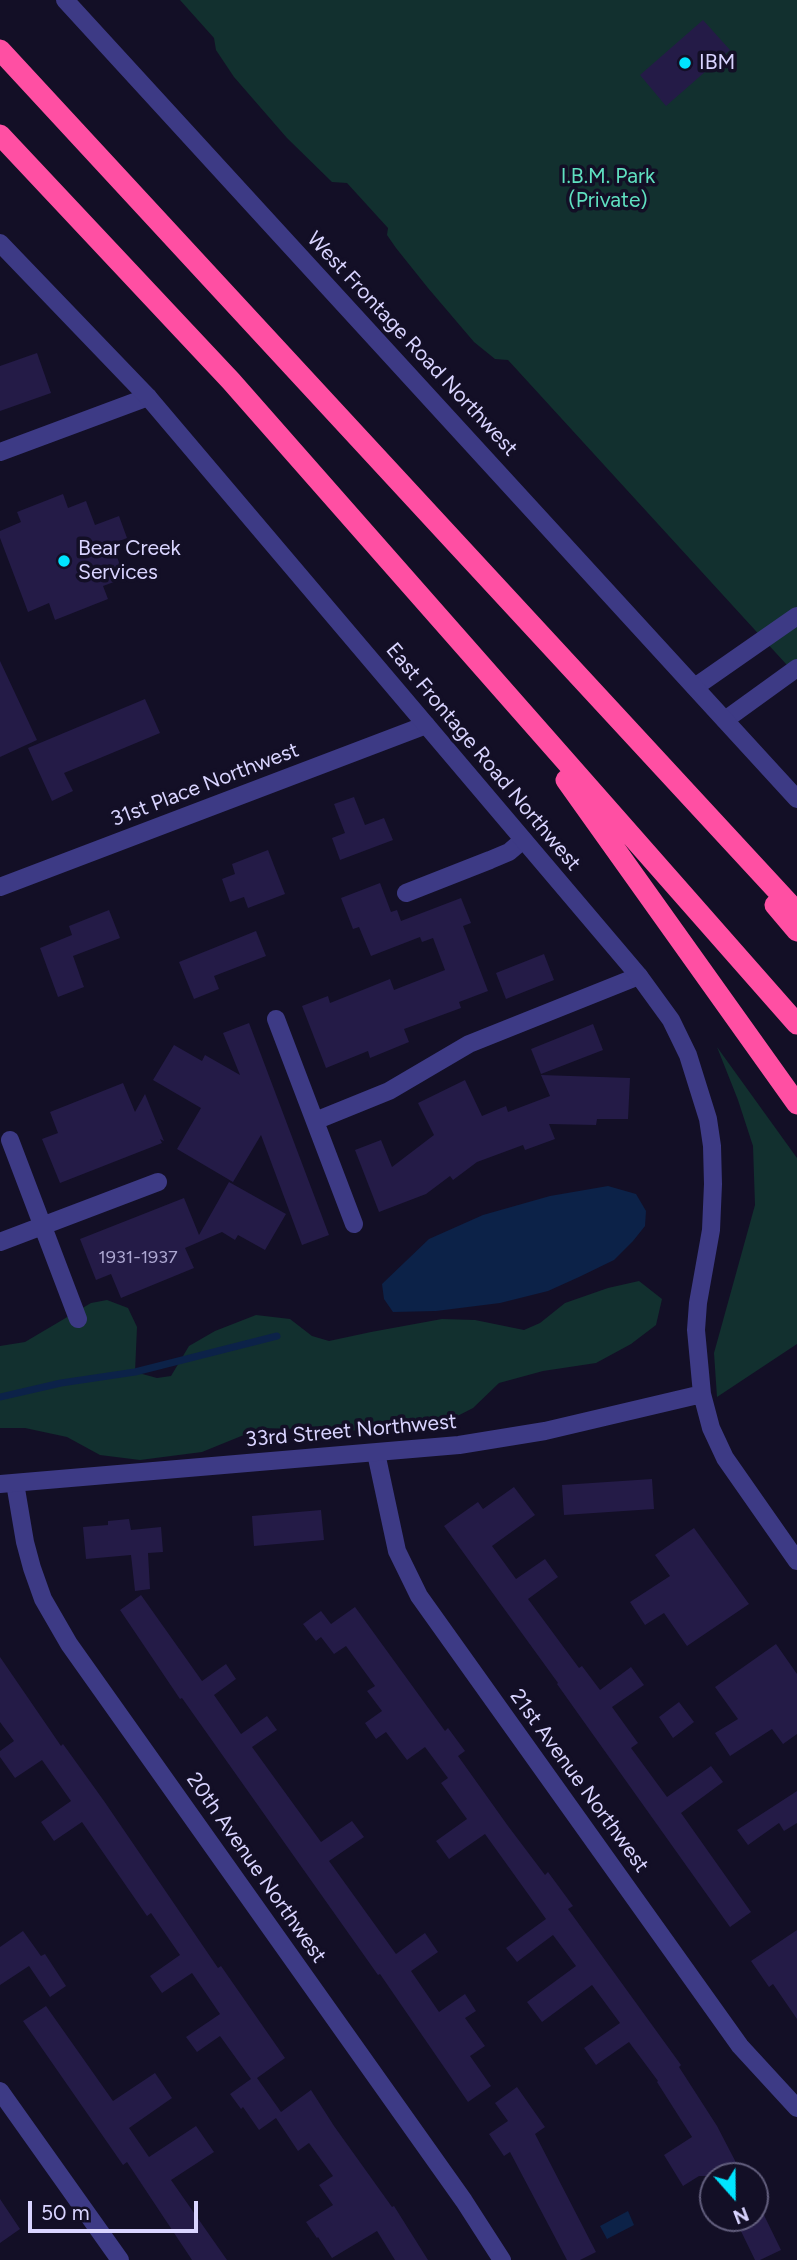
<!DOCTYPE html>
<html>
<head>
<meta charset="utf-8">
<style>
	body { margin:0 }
	#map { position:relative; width:797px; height:2260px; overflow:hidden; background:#130f26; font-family:Figtree,sans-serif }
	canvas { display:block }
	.north { position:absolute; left:699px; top:2162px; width:70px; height:70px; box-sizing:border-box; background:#130f26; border:2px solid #625e7d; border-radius:50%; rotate:159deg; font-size:19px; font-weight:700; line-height:28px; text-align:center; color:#d9d4ff }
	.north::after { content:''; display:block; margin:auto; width:24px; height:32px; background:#00e5ff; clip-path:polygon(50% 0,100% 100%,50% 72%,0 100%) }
	.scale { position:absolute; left:28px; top:2201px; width:170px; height:32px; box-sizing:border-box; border:4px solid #d9d4ff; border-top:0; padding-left:9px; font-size:21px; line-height:24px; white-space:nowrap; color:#d9d4ff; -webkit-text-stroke:5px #130f26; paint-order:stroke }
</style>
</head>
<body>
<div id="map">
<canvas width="797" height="2260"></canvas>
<div class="north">N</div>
<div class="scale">50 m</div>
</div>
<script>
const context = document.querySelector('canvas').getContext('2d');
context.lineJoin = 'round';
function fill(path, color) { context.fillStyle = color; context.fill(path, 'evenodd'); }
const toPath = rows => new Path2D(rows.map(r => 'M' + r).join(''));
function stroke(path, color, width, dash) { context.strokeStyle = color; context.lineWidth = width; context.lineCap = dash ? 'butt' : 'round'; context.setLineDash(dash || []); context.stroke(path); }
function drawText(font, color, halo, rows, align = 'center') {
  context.font = font + ' Figtree,sans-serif'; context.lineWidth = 7; context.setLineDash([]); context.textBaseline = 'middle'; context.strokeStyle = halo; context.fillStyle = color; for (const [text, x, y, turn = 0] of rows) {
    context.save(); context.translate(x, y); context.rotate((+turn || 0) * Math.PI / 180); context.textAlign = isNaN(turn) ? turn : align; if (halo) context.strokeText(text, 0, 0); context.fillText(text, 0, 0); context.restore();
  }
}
fill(toPath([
	[180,0,797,0,797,676,508,360,495,359,474,342,428,288,396,248,387,235,388,228,347,183,332,182,287,138,234,77,216,50,214,38],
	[717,1047,797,1158,797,1344,717,1397,714,1353,755,1205,753,1146,738,1100],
	[639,1281,662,1299,656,1325,631,1344,596,1363,543,1371,499,1383,473,1408,434,1428,376,1431,261,1428,202,1452,140,1460,100,1455,67,1437,25,1428,0,1428,0,1346,25,1342,91,1303,107,1300,128,1308,137,1327,135,1372,157,1378,171,1376,189,1346,215,1331,256,1315,290,1319,312,1336,329,1341,371,1332,442,1319,475,1320,524,1330,540,1323,565,1303,608,1288]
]), '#12302f');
fill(toPath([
	[608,1186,636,1194,646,1211,645,1226,633,1241,614,1260,579,1277,548,1291,500,1303,436,1311,393,1312,384,1299,382,1284,429,1239,483,1215,550,1196],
	[628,2211,634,2225,607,2239,600,2226]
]), '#0c2248');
stroke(toPath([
	[0,1397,61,1383,135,1372,277,1336]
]), '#0c2248', 7);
fill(toPath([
	[703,20,730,50,666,106,640,75],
	[37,353,51,393,0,411,0,366],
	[63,494,68,508,86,501,95,525,119,516,127,538,112,544,125,578,103,586,108,599,55,620,49,603,28,612,0,538,0,531,21,522,17,512],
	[0,661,37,740,0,757],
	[145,699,160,733,64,773,73,791,52,801,28,748],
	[354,797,365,825,384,818,393,840,340,860,332,838,345,833,334,804],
	[268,850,285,894,248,908,244,897,230,902,222,879,235,874,232,864],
	[380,883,391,912,397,910,401,921,461,898,471,923,463,926,488,991,459,1002,461,1008,404,1029,409,1042,370,1058,368,1051,326,1068,302,1006,328,996,330,1003,390,979,394,990,445,970,433,938,422,942,420,937,371,956,359,927,353,929,341,898],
	[109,910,120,938,73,956,84,987,58,997,40,948,72,935,69,926],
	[256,931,266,956,214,976,219,989,194,999,179,962],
	[544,954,554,980,506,999,496,973],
	[249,1023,329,1235,302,1245,261,1135,233,1182,177,1149,201,1108,153,1080,174,1045,202,1061,205,1055,240,1075,223,1033],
	[593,1024,603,1050,541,1074,531,1049],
	[541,1075,630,1078,628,1119,597,1119,596,1125,549,1124,555,1139,525,1150,523,1145,477,1162,453,1180,450,1176,426,1194,379,1212,355,1150,381,1140,392,1167,434,1135,418,1103,465,1080,482,1116,506,1106,508,1112,550,1096],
	[123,1083,135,1112,145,1094,164,1141,160,1139,162,1143,60,1183,42,1139,58,1133,50,1112],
	[229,1182,286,1214,265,1250,238,1235,235,1240,222,1232,185,1248,194,1268,121,1298,111,1274,96,1280,80,1239,184,1198,199,1235],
	[652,1479,654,1509,564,1515,562,1485],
	[514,1487,535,1515,492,1546,516,1579,545,1559,558,1577,528,1599,579,1668,582,1666,600,1690,631,1667,644,1685,612,1707,638,1743,631,1748,667,1797,711,1766,723,1782,681,1813,751,1912,730,1927,557,1684,558,1683,444,1526,478,1502,483,1509],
	[321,1510,324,1540,254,1546,252,1516],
	[129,1519,131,1530,161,1527,163,1552,148,1553,150,1589,135,1591,131,1555,86,1559,83,1527,108,1525,108,1521],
	[694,1528,749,1604,687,1646,664,1613,645,1625,630,1602,670,1576,655,1555],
	[141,1595,202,1681,226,1664,236,1679,214,1695,241,1734,267,1716,277,1730,252,1747,321,1842,352,1821,364,1837,329,1861,396,1954,425,1933,438,1952,411,1971,439,2012,465,1994,476,2011,465,2018,485,2046,470,2056,491,2086,468,2102,380,1974,378,1975,182,1698,180,1699,120,1610],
	[355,1607,445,1731,448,1728,465,1751,458,1756,508,1826,545,1875,548,1872,573,1906,568,1909,681,2065,679,2067,717,2126,743,2176,699,2176,683,2186,664,2155,692,2137,657,2082,658,2081,629,2042,596,2065,584,2048,620,2023,592,1985,542,2022,527,2002,576,1966,553,1935,517,1962,506,1948,546,1919,485,1834,449,1859,436,1841,467,1819,441,1783,448,1778,425,1747,407,1760,386,1732,376,1739,365,1723,382,1711,367,1691,375,1686,346,1646,334,1654,321,1637,316,1641,303,1624,321,1611,331,1624],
	[776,1644,797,1674,797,1734,783,1744,772,1729,730,1756,715,1733,738,1719,715,1687],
	[0,1657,61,1746,63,1744,104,1801,218,1968,221,1966,285,2058,257,2078,281,2112,311,2090,334,2126,392,2207,394,2206,428,2260,395,2260,377,2231,332,2258,318,2237,317,2238,306,2222,333,2205,319,2185,333,2176,309,2143,298,2151,276,2118,259,2130,243,2107,241,2109,230,2094,251,2079,220,2036,197,2052,186,2037,220,2014,192,1973,162,1993,150,1976,180,1955,151,1913,147,1916,82,1822,54,1841,41,1822,71,1801,42,1760,15,1778,0,1757,0,1751,14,1741,0,1722],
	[679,1702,694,1722,673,1738,659,1717],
	[797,1791,797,1823,784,1831,779,1823,748,1845,737,1830],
	[797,1930,797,2019,773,1984,769,1987,751,1961],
	[23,1931,41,1956,45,1954,66,1986,50,1997,29,1966,0,1985,0,1947],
	[46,2006,113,2101,155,2073,172,2098,129,2128,149,2157,196,2126,214,2152,171,2180,227,2260,192,2260,127,2162,123,2165,23,2021],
	[517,2087,545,2127,535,2134,596,2252,580,2260,567,2260,510,2152,504,2156,489,2134,508,2121,495,2103],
	[0,2199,20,2229,0,2243],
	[762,2211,781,2250,760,2260,755,2260,737,2223,748,2218,755,2218,755,2215]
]), '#241b47');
stroke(toPath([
	[0,452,148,397],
	[695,687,797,616],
	[725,720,797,668],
	[0,887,426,725],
	[406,893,490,860,509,852,523,840],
	[276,1019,354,1224],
	[315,1121,389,1091,469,1044,639,976],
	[10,1140,78,1319],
	[0,1242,158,1182],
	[376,1453,397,1551,419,1596,740,2046,797,2108],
	[15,1483,25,1542,32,1568,43,1599,69,1644,464,2201,502,2260],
	[0,2091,120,2260]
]), '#3d3a85', 18);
stroke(toPath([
	[65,0,797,799],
	[0,243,148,397,639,976,671,1020,688,1055,708,1119,712,1146,713,1184,711,1230,698,1303,696,1330,702,1394,711,1428,725,1458,797,1561],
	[0,1484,459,1445,545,1431,702,1394]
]), '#3d3a85', 18);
stroke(toPath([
	[0,50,797,912],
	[0,135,231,381,797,1024],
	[566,780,797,1104],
	[775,905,797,931]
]), '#ff4fa3', 21);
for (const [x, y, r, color] of [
	[685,63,7,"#00e5ff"],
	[64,561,7,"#00e5ff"]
]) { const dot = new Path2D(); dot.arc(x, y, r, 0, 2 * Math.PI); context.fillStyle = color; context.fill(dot); stroke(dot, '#130f26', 2.5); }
drawText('18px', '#aca6d1', null, [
	["1931-1937",138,1258]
]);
drawText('21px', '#d9d4ff', '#130f26', [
	["IBM",699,63],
	["Bear Creek",78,549],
	["Services",78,573]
], 'left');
drawText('21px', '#5fe0c0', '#130f26', [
	["I.B.M. Park",608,177],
	["(Private)",608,201]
]);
drawText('21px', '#d9d4ff', '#130f26', [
	["West Frontage Road Northwest",412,344,47],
	["East Frontage Road Northwest",483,757,50],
	["31st Place Northwest",205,785,-21],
	["33rd Street Northwest",351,1431,-5],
	["21st Avenue Northwest",579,1781,54],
	["20th Avenue Northwest",256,1868,55]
]);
</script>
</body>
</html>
